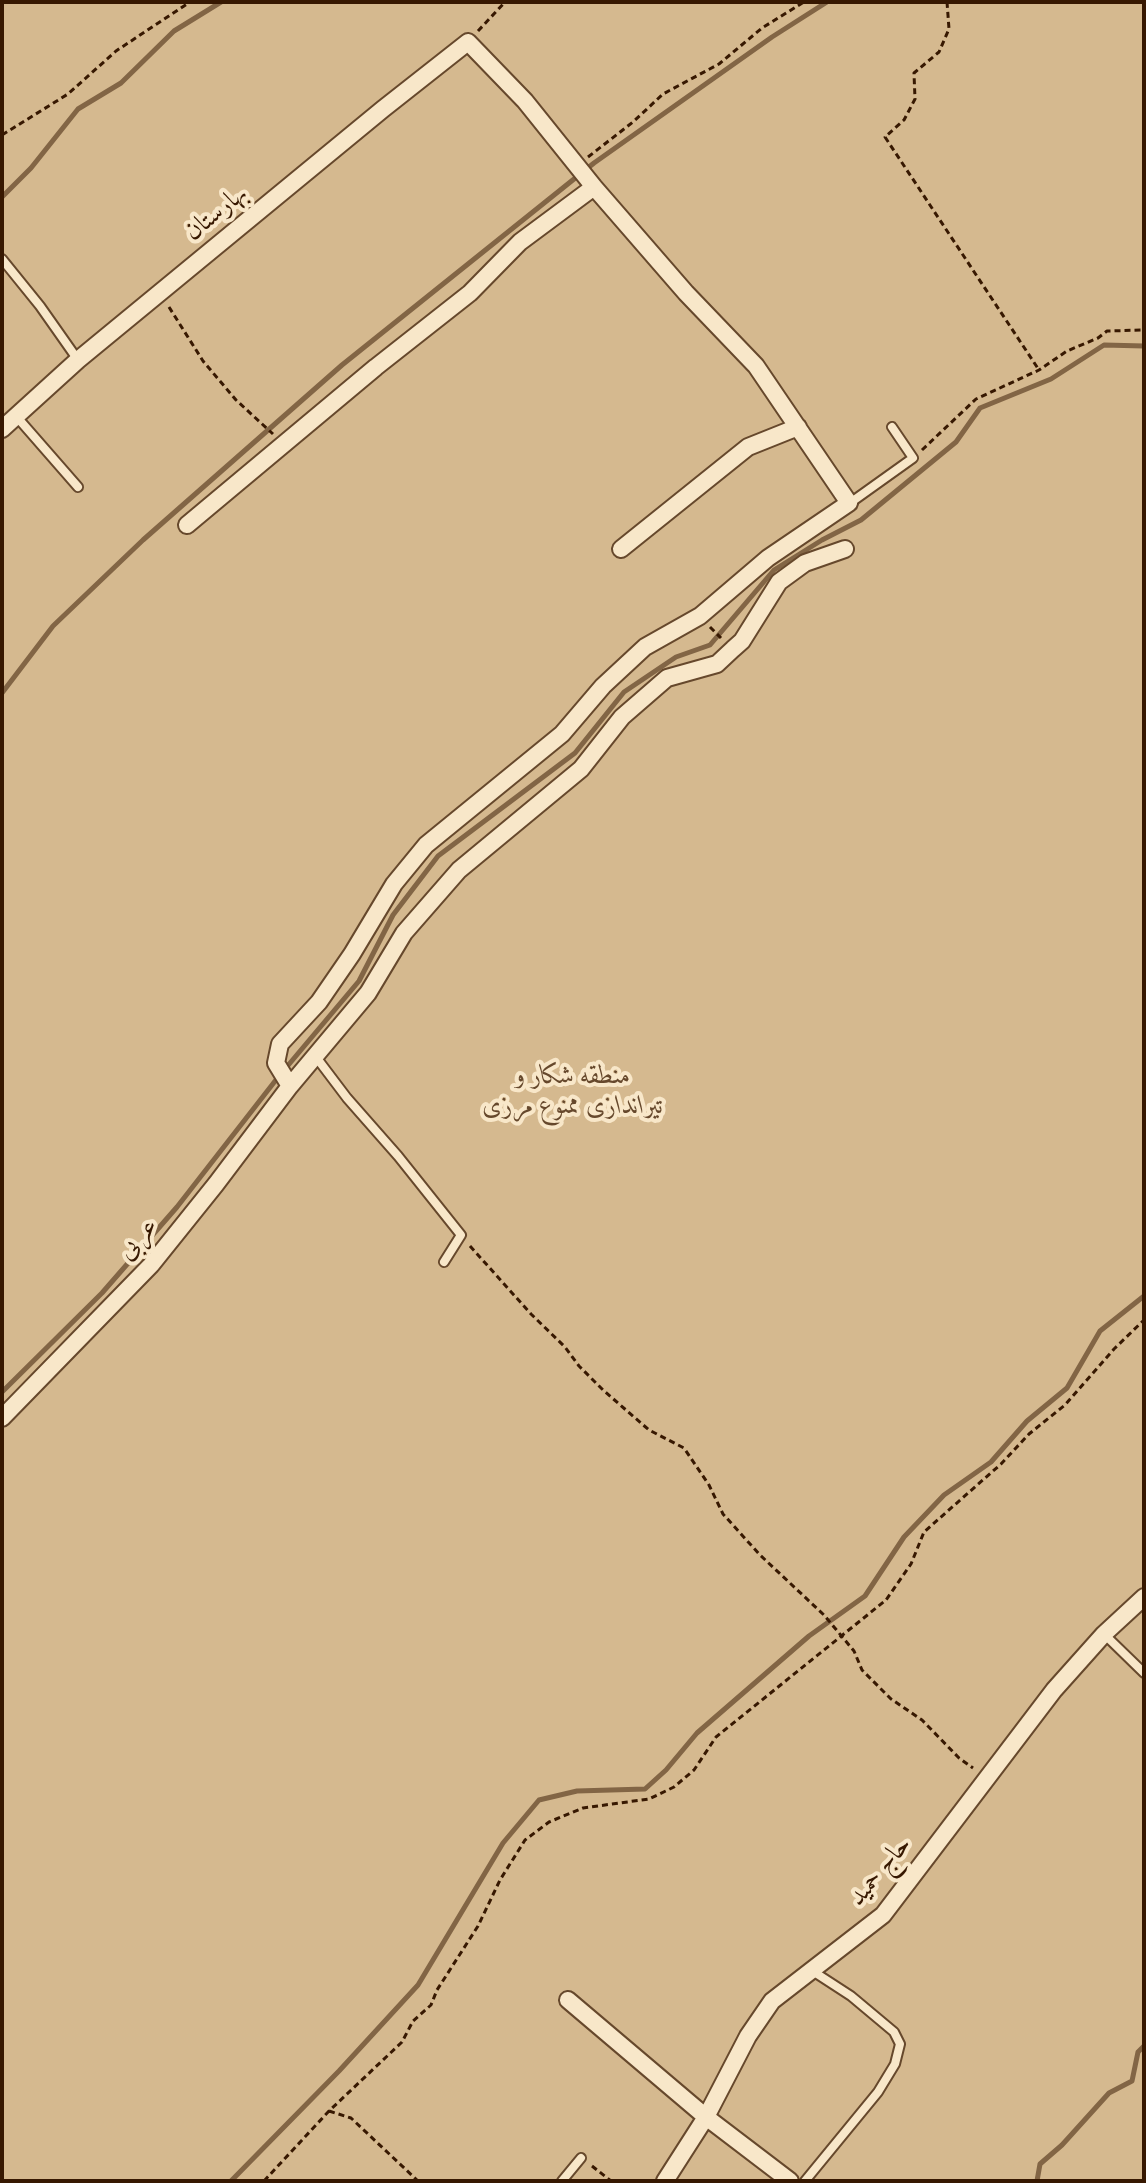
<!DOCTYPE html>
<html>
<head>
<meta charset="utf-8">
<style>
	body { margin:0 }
	#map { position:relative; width:1146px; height:2183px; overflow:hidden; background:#f5daac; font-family:"IM FELL Double Pica",serif }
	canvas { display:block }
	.frame { position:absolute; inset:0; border:4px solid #371801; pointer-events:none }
</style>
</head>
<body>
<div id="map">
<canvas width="1146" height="2183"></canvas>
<div class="frame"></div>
</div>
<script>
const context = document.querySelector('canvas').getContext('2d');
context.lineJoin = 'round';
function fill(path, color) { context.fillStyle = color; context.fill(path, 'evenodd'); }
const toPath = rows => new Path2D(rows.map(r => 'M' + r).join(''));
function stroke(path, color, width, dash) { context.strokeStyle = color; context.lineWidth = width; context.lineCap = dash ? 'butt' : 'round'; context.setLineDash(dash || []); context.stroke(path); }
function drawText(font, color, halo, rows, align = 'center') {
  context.font = font + ' "IM FELL Double Pica",Amiri,serif'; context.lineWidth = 8; context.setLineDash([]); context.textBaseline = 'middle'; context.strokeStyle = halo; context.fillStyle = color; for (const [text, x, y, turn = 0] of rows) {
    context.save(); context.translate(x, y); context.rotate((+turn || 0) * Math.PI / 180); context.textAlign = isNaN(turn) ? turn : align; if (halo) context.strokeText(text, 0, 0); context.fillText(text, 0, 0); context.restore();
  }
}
fill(toPath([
	[2,2,1144,2,1144,2181,2,2181]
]), '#d5b98f');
stroke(toPath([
	[2,197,31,168,78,109,121,83,174,31,221,2],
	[2,693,53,626,143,540,342,365,594,163,772,37,827,2],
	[285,1069,359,981,393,915,438,856,575,753,624,692,676,657,710,645,774,570,822,540,861,520,956,442,980,408,1051,379,1104,345,1144,346],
	[2,1392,102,1293,177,1207,279,1076],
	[231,2181,339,2071,418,1985,503,1843,539,1800,577,1791,645,1789,666,1770,697,1733,809,1636,865,1596,904,1537,944,1495,991,1462,1027,1421,1067,1388,1100,1331,1144,1296],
	[1037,2181,1040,2164,1062,2145,1109,2093,1132,2081,1138,2052,1144,2046]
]), '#826545', 5);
const lane = toPath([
	[2,259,40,306,78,360],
	[16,416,78,487],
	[850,503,913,458,892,427],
	[316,1057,347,1098,398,1156,461,1235,444,1262],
	[1104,1634,1144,1673],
	[562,2181,581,2158],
	[805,2181,878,2092,895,2064,900,2044,894,2032,851,1996,811,1970]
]);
const street = toPath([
	[2,429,78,360,383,109,468,42,525,101,594,187,686,293,756,366,849,503,768,558,700,616,645,647,603,686,562,734,426,845,394,884,352,954,319,1002,280,1044,276,1063,290,1086,216,1184,151,1265,2,1418],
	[187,525,376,367,470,293,520,242,594,187],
	[621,549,748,447,798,427],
	[290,1086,368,993,404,933,459,870,581,769,622,717,667,678,717,664,733,649,742,641,779,582,805,563,845,549],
	[568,2000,706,2117,790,2181],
	[665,2181,706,2117,748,2036,772,2001,883,1915,1054,1690,1104,1634,1144,1597]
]);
stroke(lane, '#66482c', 12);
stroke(street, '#66482c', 20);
stroke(toPath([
	[947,2,949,29,939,52,914,73,915,99,904,120,885,137,1039,370],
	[478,31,505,2],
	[2,135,68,94,116,51,190,2],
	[588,157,633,122,663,94,719,64,762,28,804,2],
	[169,307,203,361,236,400,273,434],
	[922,450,976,399,1039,370,1067,351,1098,338,1107,331,1144,330],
	[710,627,721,638],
	[470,1246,531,1314,565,1347,579,1366,603,1390,649,1430,684,1448,709,1485,723,1514,760,1555,824,1615,854,1651,862,1670,891,1699,922,1720,959,1758,973,1768],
	[329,2111,351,2118,418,2181],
	[592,2166,611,2181],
	[264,2181,329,2111,402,2042,413,2021,431,2005,437,1990,478,1926,500,1880,525,1840,549,1822,583,1808,649,1799,674,1787,694,1770,716,1737,886,1600,911,1564,924,1532,1001,1464,1029,1434,1065,1405,1114,1349,1144,1320]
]), '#371801', 3, [6, 4]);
stroke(lane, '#f8e7c9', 8);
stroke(street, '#f8e7c9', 16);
drawText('26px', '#371801', '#f8e7c9', [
	["بهارستان",217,214,-39],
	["عربی",139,1240,-49],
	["حاج حمید",881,1872,-50]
]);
drawText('italic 26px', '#66482c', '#f8e7c9', [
	["منطقه شکار و",573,1077],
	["تیراندازی ممنوع مرزی",573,1107]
]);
</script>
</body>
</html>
